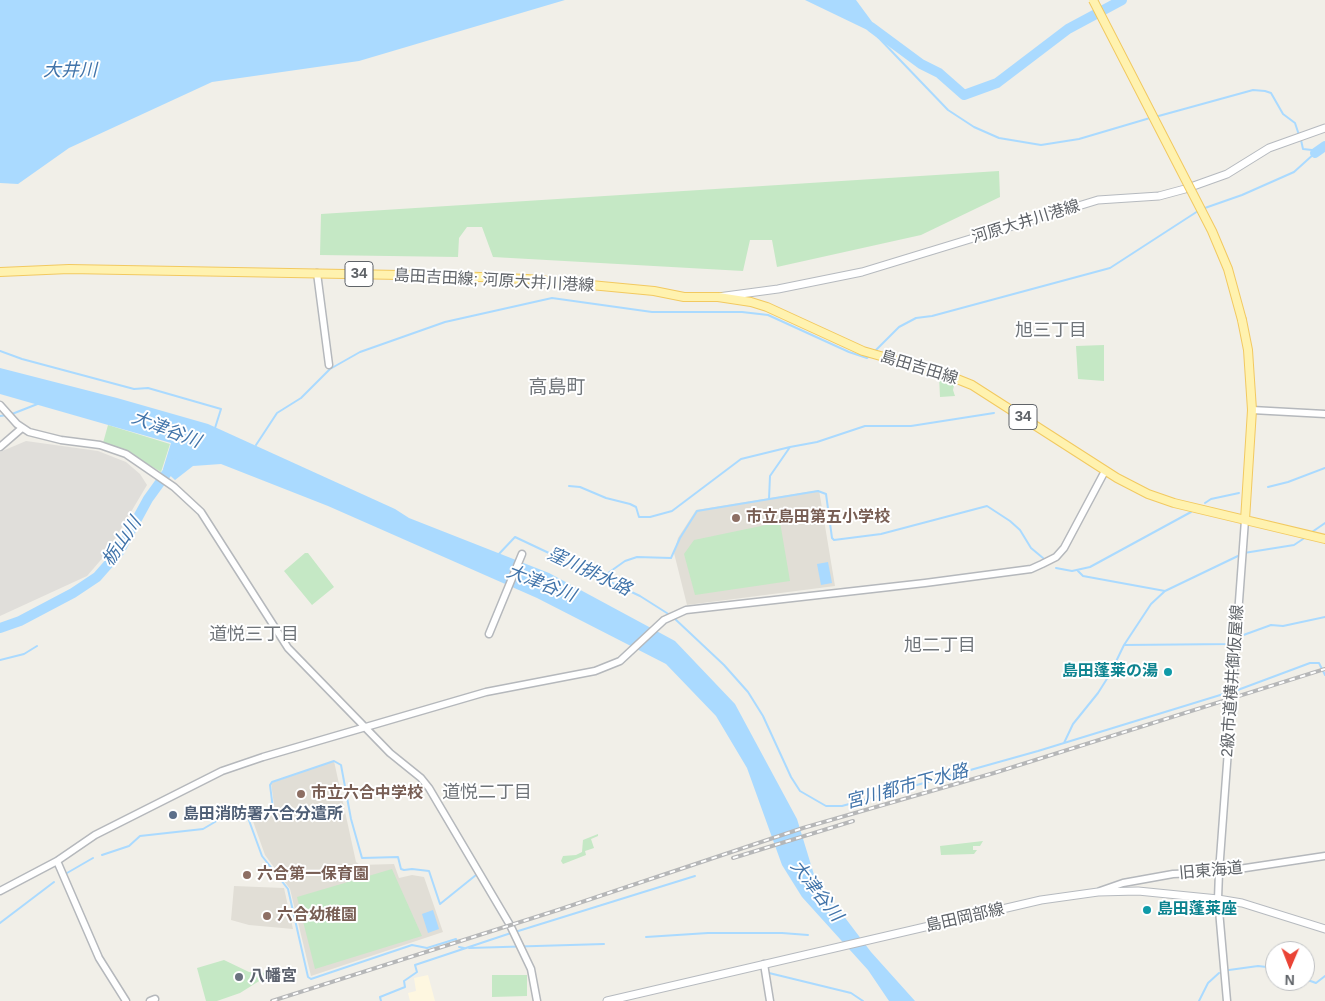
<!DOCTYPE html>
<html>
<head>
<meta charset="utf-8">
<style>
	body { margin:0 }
	#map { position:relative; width:1325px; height:1001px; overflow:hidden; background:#f1efe8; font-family:Arial,sans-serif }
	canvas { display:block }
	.north { position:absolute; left:1265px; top:941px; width:50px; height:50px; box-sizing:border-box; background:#fff; border:1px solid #bfc1c3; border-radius:50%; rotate:181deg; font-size:14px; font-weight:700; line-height:20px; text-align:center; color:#5f6368 }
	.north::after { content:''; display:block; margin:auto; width:18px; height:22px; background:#ea4335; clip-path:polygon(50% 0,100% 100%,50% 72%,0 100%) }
</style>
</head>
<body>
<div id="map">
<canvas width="1325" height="1001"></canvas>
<div class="north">N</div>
</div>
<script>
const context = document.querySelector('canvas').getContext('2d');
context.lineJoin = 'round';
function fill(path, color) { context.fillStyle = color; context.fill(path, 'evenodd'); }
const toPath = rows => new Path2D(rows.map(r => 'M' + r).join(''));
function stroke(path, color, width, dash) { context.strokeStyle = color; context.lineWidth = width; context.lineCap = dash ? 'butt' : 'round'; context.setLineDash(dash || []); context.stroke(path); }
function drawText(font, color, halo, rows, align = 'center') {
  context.font = font + ' Arial,"Noto Sans JP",sans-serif'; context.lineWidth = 4; context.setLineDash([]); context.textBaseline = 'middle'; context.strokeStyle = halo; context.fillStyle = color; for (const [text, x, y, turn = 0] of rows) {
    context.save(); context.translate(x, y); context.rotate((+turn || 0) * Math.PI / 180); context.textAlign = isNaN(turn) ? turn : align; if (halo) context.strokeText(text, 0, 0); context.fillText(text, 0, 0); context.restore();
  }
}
fill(toPath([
	[428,975,435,1001,410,1001,408,993,416,991,414,978]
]), '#fef7e0');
fill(toPath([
	[26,441,98,451,126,462,140,474,147,485,106,554,87,576,0,616,0,452]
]), '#e0deda');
fill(toPath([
	[819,490,835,586,687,605,674,553,678,538,696,510],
	[334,761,356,862,360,865,394,864,399,878,412,875,424,877,443,932,311,976,290,889,265,855,250,813,275,812,271,783],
	[234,886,284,888,293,929,249,925,231,920]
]), '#e1ded6');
fill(toPath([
	[999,171,1000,197,921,235,777,267,772,240,750,240,743,271,493,257,482,227,467,227,459,238,458,257,320,255,321,214],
	[1104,345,1104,381,1078,379,1076,346],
	[939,376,955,381,953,390,955,396,940,397],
	[108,425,170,444,161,472,131,454,103,443],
	[780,522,790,581,695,595,684,554,694,540],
	[305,553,308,553,334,587,312,605,284,571],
	[598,834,598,836,591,839,594,848,585,851,586,855,563,864,561,861,563,856,576,855,582,852,583,840],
	[983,841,980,846,973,846,973,850,977,850,974,854,941,855,940,846],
	[392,869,422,936,315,969,297,897],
	[224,960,249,972,272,973,240,993,217,1001,206,1001,197,968],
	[492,975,527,975,527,996,492,997]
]), '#c5e8c5');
fill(toPath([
	[0,0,565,0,359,61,212,82,69,148,18,184,0,183],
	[805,0,856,0,884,38],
	[0,368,117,398,208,424,395,509,409,518,549,573,675,641,735,704,797,819,815,878,871,952,915,1001,889,1001,868,970,802,897,782,865,747,768,716,716,666,664,537,598,328,506,221,464,193,466,175,480,163,469,171,443,0,394],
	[828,562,832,583,821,585,817,564],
	[433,910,439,929,428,933,422,914]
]), '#aadaff');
stroke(toPath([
	[876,35,948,110,974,127,999,138,1041,145,1079,139,1150,118],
	[1155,117,1253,90,1265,91,1271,93,1283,114,1295,123,1299,135],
	[1202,209,1242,195,1294,172,1315,153,1312,150,1303,149,1301,140],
	[0,351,22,359,134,389,148,388,221,409,215,428],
	[874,352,899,327,916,318,932,316,1110,268,1198,211],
	[12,414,40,403],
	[0,416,8,415],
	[256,445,277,413,301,398,330,369,360,352,445,322,552,298,652,312,742,312,768,315,849,352,867,358,870,355],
	[569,486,580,487,606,498,630,504,636,507,639,517,650,517,672,511,741,459,790,447],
	[1268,487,1288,482,1325,468],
	[769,499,770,476,790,447,817,442,865,426,911,426,994,413],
	[1205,503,1211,499,1239,493],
	[1312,532,1325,523],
	[1244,553,1294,545,1306,537],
	[497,556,515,537,640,596,670,615],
	[1056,568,1072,571,1090,567,1191,512],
	[1078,571,1083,576,1165,591],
	[601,578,625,561,637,557,671,558,680,538,697,511,818,491,826,494,832,538,834,540,881,534,987,506,1010,521,1020,530,1031,548,1043,558],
	[674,618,724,665,748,692,763,716,791,777,800,791,826,806,842,806,1038,751,1230,692],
	[1238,637,1271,625,1283,626,1325,617],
	[1124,645,1231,644,1233,642],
	[0,660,24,654,37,646],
	[1235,691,1310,663,1319,663,1325,675],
	[1064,743,1073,724,1098,693,1110,674,1124,645,1151,604,1165,591,1240,555],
	[247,815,262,856,288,889,308,977,311,979,412,945,427,948,456,939,457,942],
	[102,855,129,846,140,836,203,829,225,816,273,809,270,785,272,782,334,761,341,765,351,819,362,858,398,857,401,869,404,870,412,869,429,871,440,904,476,875],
	[67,873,93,858],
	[0,923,54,882],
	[515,932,695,876],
	[646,937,708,933,782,933,808,935],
	[459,947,464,948],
	[469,948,604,944],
	[1229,970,1258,966,1275,968],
	[769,973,851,993,863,1001],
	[1305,979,1316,983,1325,976],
	[381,1001,380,997,405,987,404,981,417,972,415,965,511,933],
	[1199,1001,1208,983,1219,973]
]), '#aadaff', 2);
stroke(toPath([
	[871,27,921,64,939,73,964,95,997,83,1068,29,1122,0],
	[1315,153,1325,146],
	[0,628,20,621,73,593,97,577,119,552,148,499,174,463]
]), '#aadaff', 10);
const tertiary = toPath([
	[317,273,329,365],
	[0,405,17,424,29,432,61,440,100,445,126,454,174,487,201,512,288,648,390,753,421,778,429,788,510,925,531,969,537,1001],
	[1252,410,1325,414],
	[0,447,22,428],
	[489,634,522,554],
	[57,861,99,958,126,1001],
	[0,891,57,861,95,835,222,771,263,757,486,692,595,671,620,661,664,620,686,610,925,583,1031,569,1042,564,1056,557,1064,548,1105,471],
	[1100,891,1123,883,1173,874,1219,872,1325,856],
	[764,964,770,1001],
	[150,1001,155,999],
	[1227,1001,1218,899,1219,872,1245,520]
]);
const secondary = toPath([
	[718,297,778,289,862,272,1098,200,1159,196,1185,189,1227,174,1269,148,1325,128],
	[607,1001,1041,900,1098,892,1138,891,1218,899,1242,903,1325,929]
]);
const primary = toPath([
	[0,272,69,269,456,276,527,279,654,291,684,297,718,297,751,302,767,307,863,351,947,375,972,385,1117,478,1148,494,1174,503,1325,539],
	[1242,320,1248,350,1252,410,1245,520]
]);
stroke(tertiary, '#b5b8bc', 9);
stroke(secondary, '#b6babf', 9);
stroke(primary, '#f2c960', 10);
stroke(tertiary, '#fff', 6);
stroke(secondary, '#fff', 7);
stroke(primary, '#fff2af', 8);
const rail = toPath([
	[733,858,853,821],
	[272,1001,558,910,803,828,994,773,1325,669]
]);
stroke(rail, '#b6b7b8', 4);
stroke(rail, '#fff', 2, [5.5]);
const primaryBridge = toPath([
	[1093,0,1212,231,1228,269,1242,320]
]);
stroke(primaryBridge, '#f2c960', 10, []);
stroke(primaryBridge, '#fff2af', 8);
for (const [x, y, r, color] of [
	[736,518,5,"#8d6e63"],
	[1168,672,5,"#0f9aa8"],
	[301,794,5,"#8d6e63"],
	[173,815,5,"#5c6f8a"],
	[247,875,5,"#8d6e63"],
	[1147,910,5,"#0f9aa8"],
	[267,916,5,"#8d6e63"],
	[239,977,5,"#6b7280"]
]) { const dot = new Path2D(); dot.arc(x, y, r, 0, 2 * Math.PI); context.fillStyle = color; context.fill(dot); stroke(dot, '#fff', 2); }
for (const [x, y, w] of [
	[359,274,28],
	[1023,417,28]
]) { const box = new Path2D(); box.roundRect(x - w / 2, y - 12.5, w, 25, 4); context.fillStyle = '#fff'; context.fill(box); stroke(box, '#5f6368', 1); }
drawText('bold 15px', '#5f6368', null, [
	["34",359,274],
	["34",1023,417]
]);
drawText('16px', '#5f6368', '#fff', [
	["河原大井川港線",1026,222,-17],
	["島田吉田線; 河原大井川港線",494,281,3],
	["島田吉田線",919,368,17],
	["2級市道横井御仮屋線",1233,681,-86],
	["旧東海道",1211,871,-5],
	["島田岡部線",965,918,-13]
]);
drawText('bold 16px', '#785e54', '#fff', [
	["市立島田第五小学校",746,518],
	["市立六合中学校",311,794],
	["六合第一保育園",257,875],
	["六合幼稚園",277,916]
], 'left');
drawText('bold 16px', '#0d838f', '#fff', [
	["島田蓬莱の湯",1158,672],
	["島田蓬莱座",1157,910,"left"]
], 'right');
drawText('bold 16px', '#4e5e75', '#fff', [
	["島田消防署六合分遣所",183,815]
], 'left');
drawText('bold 16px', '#5b616d', '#fff', [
	["八幡宮",249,977]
], 'left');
drawText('italic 18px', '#4174aa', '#fff', [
	["大井川",70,71],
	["大津谷川",166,430,21],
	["栃山川",122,542,-56],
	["窪川排水路",589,572,25],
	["大津谷川",541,584,21],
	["宮川都市下水路",907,787,-15],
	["大津谷川",816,891,52]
]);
drawText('18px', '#70757a', '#fff', [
	["旭三丁目",1051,331],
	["道悦三丁目",254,635],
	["旭二丁目",940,646],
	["道悦二丁目",487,793]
]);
drawText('19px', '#70757a', '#fff', [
	["高島町",557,388]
]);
</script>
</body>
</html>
